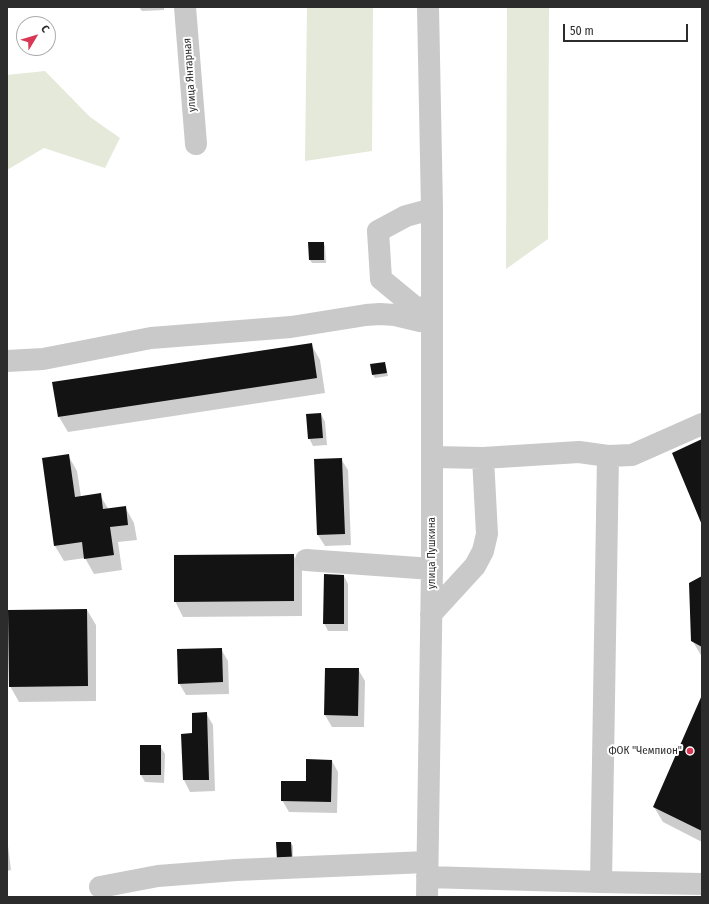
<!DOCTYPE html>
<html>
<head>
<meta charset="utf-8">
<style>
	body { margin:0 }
	#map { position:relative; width:709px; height:904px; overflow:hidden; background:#fff; font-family:"Fira Sans Condensed",sans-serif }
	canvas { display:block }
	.frame { position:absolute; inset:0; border:8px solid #2c2c2c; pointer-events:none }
	.north { position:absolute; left:16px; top:16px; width:40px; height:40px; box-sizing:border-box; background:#fff; border:1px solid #ababab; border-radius:50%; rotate:52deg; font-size:11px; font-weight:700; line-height:16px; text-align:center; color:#2c2c2c }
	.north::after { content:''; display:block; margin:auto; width:14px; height:18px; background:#da3755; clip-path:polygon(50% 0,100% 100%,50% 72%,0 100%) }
	.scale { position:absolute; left:563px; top:24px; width:125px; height:18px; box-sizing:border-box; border:2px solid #2c2c2c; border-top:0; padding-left:5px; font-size:12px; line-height:14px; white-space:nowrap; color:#2c2c2c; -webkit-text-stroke:3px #fff; paint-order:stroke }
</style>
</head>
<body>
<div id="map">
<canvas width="709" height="904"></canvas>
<div class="frame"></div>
<div class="north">С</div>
<div class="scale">50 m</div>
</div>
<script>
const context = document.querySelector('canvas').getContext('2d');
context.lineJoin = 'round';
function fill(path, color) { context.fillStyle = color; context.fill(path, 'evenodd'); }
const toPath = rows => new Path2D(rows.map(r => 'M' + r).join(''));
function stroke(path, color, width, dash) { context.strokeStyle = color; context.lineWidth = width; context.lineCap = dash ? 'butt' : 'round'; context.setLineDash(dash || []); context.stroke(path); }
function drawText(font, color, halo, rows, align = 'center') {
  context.font = font + ' "Fira Sans Condensed",sans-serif'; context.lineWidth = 4; context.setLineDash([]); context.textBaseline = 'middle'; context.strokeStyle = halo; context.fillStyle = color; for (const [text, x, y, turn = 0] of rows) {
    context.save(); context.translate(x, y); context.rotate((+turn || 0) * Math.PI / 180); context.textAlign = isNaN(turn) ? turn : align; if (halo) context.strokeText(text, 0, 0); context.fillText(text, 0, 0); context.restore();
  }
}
fill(toPath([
	[307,7,373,7,372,151,305,161],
	[507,7,549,7,548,239,506,269],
	[45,71,90,117,120,138,105,168,44,148,7,170,7,75]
]), '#e4e9da');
fill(toPath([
	[139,7,164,7,164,10,142,11],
	[323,243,325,246,326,263,312,263,310,260],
	[311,344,320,360,325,393,68,432,59,417],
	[384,363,386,367,388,376,375,378,373,375],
	[321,414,325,422,327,445,313,446,309,438],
	[68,455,77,471,81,497,100,495,109,510,125,507,134,523,137,540,118,542,122,570,94,574,85,558,64,561,55,546],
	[341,459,348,470,351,545,325,546,318,535],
	[293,555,302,570,302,616,183,617,175,601],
	[344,576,348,584,348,631,328,631,324,623],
	[702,577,702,657,692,640],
	[87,610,96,625,96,701,19,702,10,686],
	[221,649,228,661,229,694,186,695,179,683],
	[326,669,358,669,365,681,364,727,332,727,325,715],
	[702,698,702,842,663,822,654,807],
	[206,713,213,725,215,791,190,792,184,780,182,735,193,734],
	[160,746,165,754,164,783,145,782,141,775],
	[332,761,338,772,337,813,289,812,282,800,307,782],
	[7,838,11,870,7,871],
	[291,843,293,846,293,863,280,863]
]), '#0003');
fill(toPath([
	[308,242,324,242,324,260,309,260],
	[312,343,317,378,58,417,52,382],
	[385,362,387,373,372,375,370,364],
	[321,413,323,438,308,439,306,414],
	[702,439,702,525,672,453],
	[69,454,75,497,101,493,103,509,126,506,128,525,110,527,114,555,84,559,82,542,54,546,42,458],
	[342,458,345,534,317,535,314,459],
	[294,554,294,601,174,602,174,555],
	[324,574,344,575,344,624,323,624],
	[702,576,702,647,691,641,689,583],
	[87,609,88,686,9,687,8,610],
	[222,648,223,682,178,684,177,649],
	[325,668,359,668,358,716,324,715],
	[702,695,702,831,653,807],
	[207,712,209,780,183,780,181,734,192,733,192,713],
	[140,745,161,745,161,775,140,775],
	[306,759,332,760,331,802,281,801,281,781,306,781],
	[276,842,291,842,292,859,277,860]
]), '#131313');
stroke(toPath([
	[185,7,196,144],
	[432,209,406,216,378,231,381,279,415,307,432,309],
	[7,361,43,359,151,338,291,327,366,315,380,314,395,315,420,321,432,322],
	[432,457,483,458,579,452,608,456,632,455,702,424],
	[306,560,432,569],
	[431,614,475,566,483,551,487,534,483,458],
	[427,877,601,882,702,884],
	[601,882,608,456],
	[100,887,158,876,236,870,427,862],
	[427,897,432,569,432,209,428,7]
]), '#c9c9c9', 22);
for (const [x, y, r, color] of [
	[690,751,4,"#da3755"]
]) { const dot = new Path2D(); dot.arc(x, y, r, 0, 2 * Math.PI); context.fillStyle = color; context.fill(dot); stroke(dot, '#fff', 1.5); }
drawText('11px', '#2c2c2c', '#fff', [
	["улица Янтарная",190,75,-94],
	["улица Пушкина",432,553,-90]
]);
drawText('11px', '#2c2c2c', '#fff', [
	["ФОК \"Чемпион\"",682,751]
], 'right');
</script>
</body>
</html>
